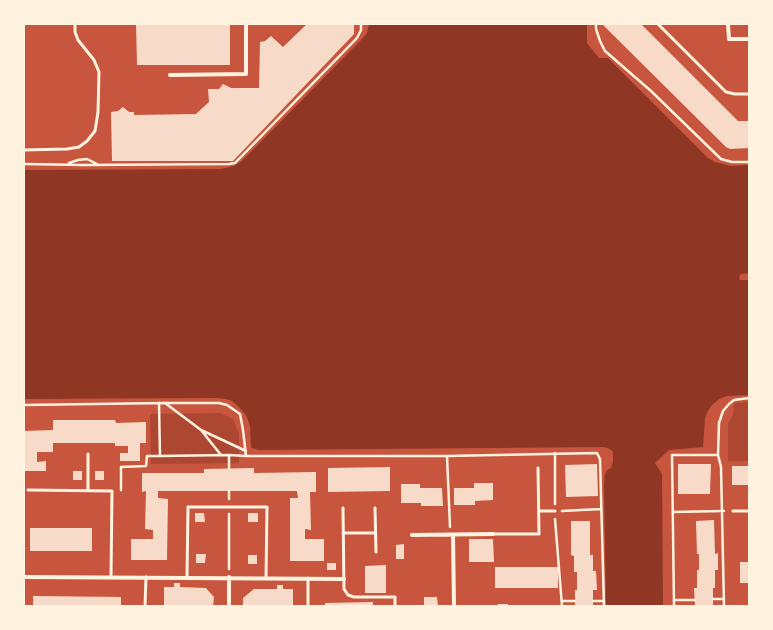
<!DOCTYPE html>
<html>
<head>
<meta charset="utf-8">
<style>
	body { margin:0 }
	#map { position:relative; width:773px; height:630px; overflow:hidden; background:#c8553d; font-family:Signika,sans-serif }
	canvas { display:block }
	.frame { position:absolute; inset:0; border:25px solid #fff3e0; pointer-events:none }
</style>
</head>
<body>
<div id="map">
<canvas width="773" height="630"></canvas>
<div class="frame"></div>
</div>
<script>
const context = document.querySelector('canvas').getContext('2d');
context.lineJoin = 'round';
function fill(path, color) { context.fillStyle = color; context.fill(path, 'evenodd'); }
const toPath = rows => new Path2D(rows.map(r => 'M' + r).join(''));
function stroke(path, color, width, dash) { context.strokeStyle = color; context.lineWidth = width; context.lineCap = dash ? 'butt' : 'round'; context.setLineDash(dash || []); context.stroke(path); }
fill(toPath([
	[749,402,749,461,728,461,728,423,733,415,734,404,736,403],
	[220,413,233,419,239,434,239,463,151,464,150,414]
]), '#ae4732');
fill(toPath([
	[369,24,587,24,587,43,599,58,608,58,708,158,715,162,731,166,749,165,749,273,741,274,739,277,740,280,749,280,749,395,727,396,719,399,712,405,708,411,705,418,703,447,669,450,655,463,662,474,663,606,606,606,604,485,605,474,607,470,611,468,613,462,613,452,610,449,604,447,258,450,252,448,251,447,250,426,246,415,238,406,232,401,226,399,217,398,24,399,24,170,221,169,234,166,242,161,361,40,367,33]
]), '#8f3625');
fill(toPath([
	[136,24,230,24,230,65,137,65],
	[307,24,354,24,354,34,233,161,112,161,111,112,118,111,123,107,129,112,134,112,134,115,196,114,209,102,208,89,219,89,223,84,231,88,259,88,260,42,265,41,271,36,283,47],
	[603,24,641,24,738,121,749,121,749,148,730,149,726,147,604,26],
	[53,420,115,420,116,423,146,422,146,443,140,443,140,461,120,461,120,453,128,453,128,446,115,446,115,443,53,443,53,452,37,452,37,462,46,461,46,471,25,471,24,431,53,430],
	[597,464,598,496,566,497,565,465],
	[678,464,711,464,710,494,678,494],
	[732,466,749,466,749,485,732,485],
	[390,467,390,491,328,492,328,468],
	[254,468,254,473,316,472,316,492,310,492,311,530,305,529,305,539,324,539,324,561,290,561,290,498,298,498,297,491,158,491,158,498,168,499,167,560,131,560,131,539,153,539,153,530,145,529,146,491,142,492,142,473,204,473,204,469],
	[73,471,82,471,82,480,73,480],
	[95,471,104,471,104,480,95,480],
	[474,483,493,483,493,500,475,501,475,505,454,505,454,488,474,488],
	[401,484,420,484,420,488,442,488,443,506,421,506,421,503,401,503],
	[195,513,204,513,205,522,195,522],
	[248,513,258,513,258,522,248,522],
	[714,520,715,554,718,553,718,570,715,570,715,588,713,588,713,606,695,606,694,588,697,588,697,570,699,570,699,554,697,554,696,521],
	[571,521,590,521,590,555,593,555,593,571,596,571,597,590,593,590,593,606,575,606,575,590,577,590,577,572,574,572,574,556,571,555],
	[30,528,92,528,92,551,30,551],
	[469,539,493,539,494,562,469,562],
	[404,544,404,559,396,559,396,545],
	[196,554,206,554,205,563,196,563],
	[248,555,257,555,257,564,248,564],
	[740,562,749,562,749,583,740,583],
	[327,563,336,563,336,570,327,570],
	[386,565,386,593,365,593,365,566],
	[495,567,558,567,558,588,495,588],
	[174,583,180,583,180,587,206,588,214,597,213,606,164,606,164,587,174,587],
	[277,585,283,585,283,589,293,589,293,606,243,606,243,598,254,589,277,589],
	[33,596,121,597,121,606,33,606],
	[424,597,437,597,438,606,424,606],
	[373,602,373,606,325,606,325,603],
	[498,604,508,604,508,606,498,606]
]), '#f7dbc8');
stroke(toPath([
	[596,24,596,29,600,41,605,51,651,91,721,159,732,162,749,162],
	[69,163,78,160,87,159,97,164],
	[24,164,85,165,229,164,235,163,357,38,361,30,361,24],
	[159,403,160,456,229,455],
	[165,403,201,430,246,451],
	[24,405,165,403,219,403,227,405,240,414,243,430,246,456,447,456,597,453,600,459,604,606],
	[201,430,221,455],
	[555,453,555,504],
	[718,455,721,467,724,606],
	[447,456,450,527],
	[229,468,229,455,246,456],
	[121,490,121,467,146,466,147,456,160,456],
	[229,491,229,499],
	[562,511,601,509],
	[673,512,724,511],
	[555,519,562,606],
	[229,569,229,514],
	[713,599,724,599],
	[674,600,695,600],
	[562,601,575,601],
	[593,601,604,601],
	[674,606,672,455,718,455,719,423,723,411,729,404,734,400,749,398]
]), '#fff3e0', 2.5);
stroke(toPath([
	[658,24,726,92,735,94,749,94],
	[24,150,67,149,79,147,87,141,95,131,98,112,99,72,94,60,78,40,75,32,75,24],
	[88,454,88,490],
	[28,490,112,491,111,577],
	[343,508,344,589,348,595,354,597,395,597,395,606],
	[375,508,376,552],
	[539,511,555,511],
	[733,511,749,511],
	[343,533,375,533],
	[493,534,539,534,538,468],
	[187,577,188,507,267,507,266,578],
	[145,606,146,577],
	[308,606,308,578]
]), '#fff3e0', 3);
stroke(toPath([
	[728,24,729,39,749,39],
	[170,75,246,74,246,24],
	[412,535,493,534],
	[453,535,454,606],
	[24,577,344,579],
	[229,606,229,577]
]), '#fff3e0', 4);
</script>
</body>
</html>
